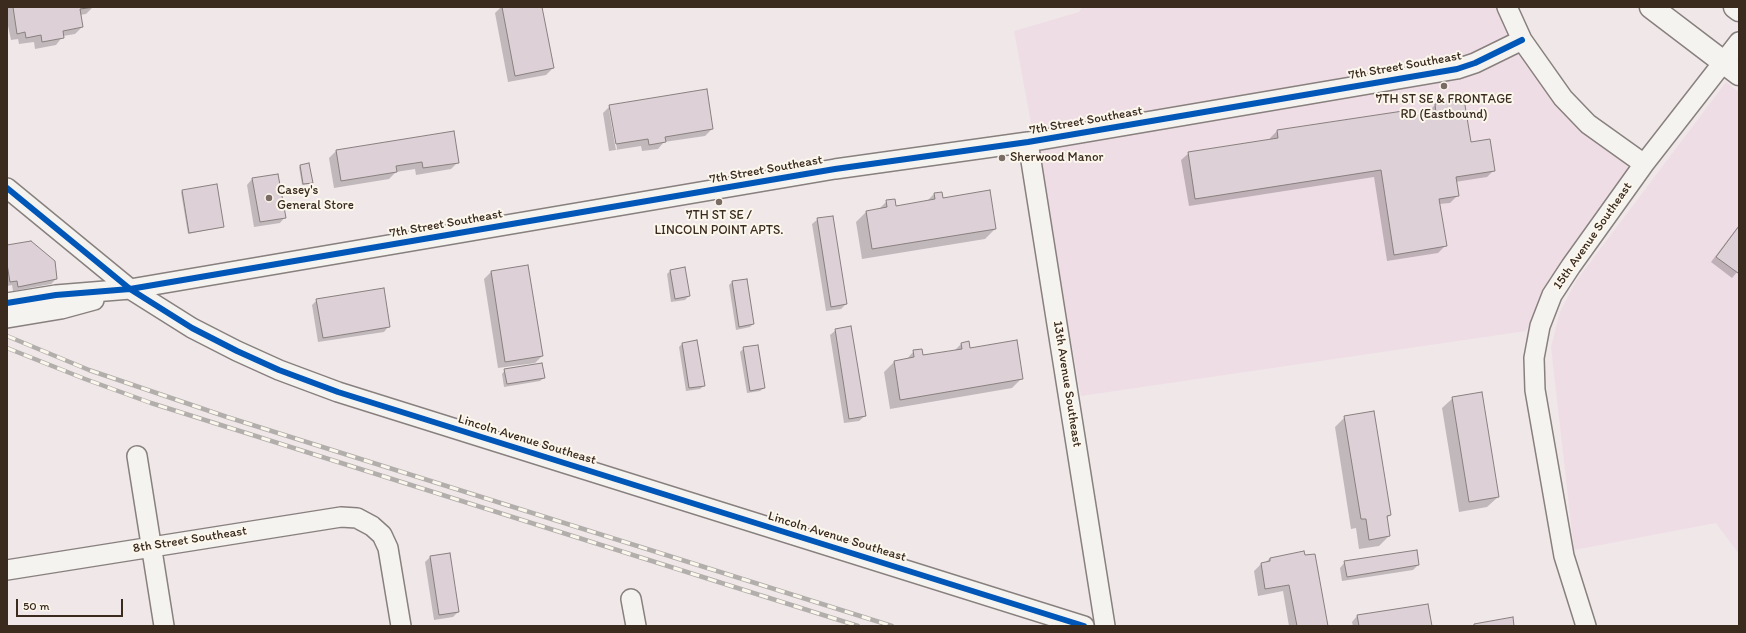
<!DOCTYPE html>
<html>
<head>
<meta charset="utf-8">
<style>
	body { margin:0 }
	#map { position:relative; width:1746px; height:633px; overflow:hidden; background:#f0e7e9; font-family:Itim,sans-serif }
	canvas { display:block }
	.frame { position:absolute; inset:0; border:8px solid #3b2a1e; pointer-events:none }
	.scale { position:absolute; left:16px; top:599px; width:107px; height:18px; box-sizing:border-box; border:2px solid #3b2a1e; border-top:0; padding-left:5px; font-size:12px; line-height:14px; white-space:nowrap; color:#3b2a1e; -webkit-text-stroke:3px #fbf7ec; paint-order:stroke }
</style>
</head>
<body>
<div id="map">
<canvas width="1746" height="633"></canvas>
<div class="frame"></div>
<div class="scale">50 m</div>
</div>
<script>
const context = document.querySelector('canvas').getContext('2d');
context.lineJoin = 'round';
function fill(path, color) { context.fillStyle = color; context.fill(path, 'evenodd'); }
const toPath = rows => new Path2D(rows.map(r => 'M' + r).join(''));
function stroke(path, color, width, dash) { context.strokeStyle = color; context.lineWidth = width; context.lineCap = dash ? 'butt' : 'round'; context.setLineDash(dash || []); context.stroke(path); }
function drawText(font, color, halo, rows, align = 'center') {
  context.font = font + ' Itim,sans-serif'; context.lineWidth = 4; context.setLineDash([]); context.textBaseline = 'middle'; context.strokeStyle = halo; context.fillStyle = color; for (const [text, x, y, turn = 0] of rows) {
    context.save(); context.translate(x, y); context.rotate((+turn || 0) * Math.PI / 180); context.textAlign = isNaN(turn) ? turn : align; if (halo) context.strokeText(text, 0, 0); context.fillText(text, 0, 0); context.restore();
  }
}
fill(toPath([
	[1082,7,1495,7,1508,33,1542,87,1630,169,1573,244,1552,277,1526,331,1081,396,1014,31,1079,12],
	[1726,82,1739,92,1739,554,1716,523,1574,550,1551,347,1560,312,1576,281]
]), '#efdde5');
fill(toPath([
	[7,7,93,7,86,14,80,15,82,27,75,34,63,36,56,45,35,49,34,42,19,44,18,39,11,40,7,21],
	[501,7,541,7,553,68,546,75,508,82,495,13],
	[1435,105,1494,170,1487,177,1455,182,1457,196,1450,203,1439,204,1445,246,1438,253,1387,261,1374,177,1189,206,1181,160,1189,153,1270,140,1270,138,1277,131,1429,115,1428,112],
	[610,106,712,129,705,136,664,142,658,149,642,151,641,146,609,151,603,113],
	[609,110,611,110,617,149,616,150],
	[336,151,458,162,451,169,416,175,415,169,396,172,389,179,334,188,329,158],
	[300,166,312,182,310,184,302,185,299,167],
	[277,175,285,217,280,223,254,227,247,185,252,179],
	[182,191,223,227,188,234,181,192],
	[934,194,995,229,985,239,862,259,856,222,866,212,878,210,887,201,895,207,927,201],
	[818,219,846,304,841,309,826,311,812,224],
	[1739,225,1739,270,1732,278,1711,262],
	[7,246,56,279,51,284,13,291,12,285,7,286],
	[670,271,689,296,685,300,671,302,667,274],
	[491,272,542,356,535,363,498,368,484,279],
	[732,282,753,324,750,327,736,330,729,285],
	[317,300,389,326,384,332,318,342,312,305],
	[836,330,865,416,859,421,844,423,830,335],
	[682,344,704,386,700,389,686,391,679,347],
	[961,344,1022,378,1012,388,890,409,884,372,894,362,906,360,914,351,922,357,954,351],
	[744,348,764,388,760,391,747,393,740,352],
	[505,370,544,378,540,381,504,387,502,374],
	[1453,398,1498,497,1487,507,1459,512,1442,408],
	[1345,417,1390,515,1386,519,1389,536,1379,546,1359,549,1356,528,1351,529,1335,427],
	[430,557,458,612,453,617,434,620,425,562],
	[1270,558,1326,626,1289,626,1283,591,1258,596,1254,571,1261,564,1265,563],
	[1345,562,1418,565,1413,570,1342,581,1340,568],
	[1357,616,1431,626,1353,626,1352,622]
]), '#0003');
const building = toPath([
	[13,7,94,7,80,9,83,27,63,31,64,38,42,42,41,35,26,38,25,32,17,34,13,7],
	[502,7,542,7,554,68,515,76,502,7],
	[707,89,713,129,665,137,666,142,649,145,648,139,616,144,609,105,707,89],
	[1464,99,1471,142,1490,139,1495,171,1456,177,1459,196,1439,199,1447,246,1394,255,1381,170,1195,199,1188,152,1278,138,1277,130,1403,111,1404,117,1436,113,1435,104,1464,99],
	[454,131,459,163,423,168,422,162,396,166,397,172,341,181,336,150,454,131],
	[309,163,313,183,303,184,300,165,309,163],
	[278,174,286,218,260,222,252,178,278,174],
	[217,184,224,227,189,233,182,190,217,184],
	[990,190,996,229,872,249,866,211,887,207,886,200,895,199,896,206,935,199,934,193,942,192,943,198,990,190],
	[833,216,847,304,831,307,817,218,833,216],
	[1739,226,1739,272,1738,273,1716,257,1739,226],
	[31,241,55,261,57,279,18,287,17,281,10,282,7,264,7,245,31,241],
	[528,265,543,356,505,362,491,271,528,265],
	[685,267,690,296,675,299,670,270,685,267],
	[747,279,754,324,739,327,732,281,747,279],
	[384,288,390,327,323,338,316,299,384,288],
	[851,326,866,416,849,419,835,329,851,326],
	[697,340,705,386,689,388,682,343,697,340],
	[1017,340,1023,379,900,400,894,361,914,357,913,350,922,349,923,355,962,349,961,343,969,341,970,348,1017,340],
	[758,345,765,388,750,391,743,347,758,345],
	[542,363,545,378,507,384,504,369,542,363],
	[1482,392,1499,497,1469,502,1452,397,1482,392],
	[1374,411,1391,515,1387,516,1390,536,1369,540,1366,519,1361,519,1344,416,1374,411],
	[1417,550,1419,565,1347,577,1344,561,1417,550],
	[1304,551,1305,555,1315,554,1328,626,1297,626,1289,585,1265,589,1261,563,1270,561,1270,558,1304,551],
	[450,553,459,612,439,615,430,556,450,553],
	[1428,604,1432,626,1359,626,1357,615,1428,604],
	[1513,617,1514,626,1474,626,1474,624,1513,617]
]);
fill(building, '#ddd0d7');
stroke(building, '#88807e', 1);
const minor = toPath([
	[1507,7,1522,40,1563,98,1588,124,1644,164],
	[1028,142,1105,626],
	[7,188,130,289,192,328,237,351,279,370,338,392,1084,626],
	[7,303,56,295,130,289,835,169,1028,142,1457,69,1475,63,1522,40],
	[7,318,61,309,94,300],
	[137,456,164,626],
	[7,570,341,517,357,518,372,526,382,535,388,548,401,626],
	[631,599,636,626],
	[1586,626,1564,556,1535,390,1534,358,1540,326,1552,295,1571,266,1644,164,1739,42]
]);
const highway = toPath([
	[1651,7,1739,74],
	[1735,7,1739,10]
]);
stroke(minor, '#88807e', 22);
stroke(highway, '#88807e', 25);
stroke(minor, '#f5f3f0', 19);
stroke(highway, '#f5f3f0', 22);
const rail = toPath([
	[7,336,89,370,227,417,892,626],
	[7,348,85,379,151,403,858,626]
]);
stroke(rail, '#b2aeab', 4.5);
stroke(rail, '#fbf7ec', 3, [9]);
stroke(toPath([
	[7,188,130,289,192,328,237,351,279,370,338,392,1084,626],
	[7,303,56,295,130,289,835,169,1028,142,1457,69,1475,63,1522,40]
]), '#0057b8', 6);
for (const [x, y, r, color] of [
	[1444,86,4,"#7a6c65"],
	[1002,158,4,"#7a6c65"],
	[269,198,4,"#7a6c65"],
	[719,202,4,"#7a6c65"]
]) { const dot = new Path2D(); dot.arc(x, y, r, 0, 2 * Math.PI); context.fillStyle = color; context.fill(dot); stroke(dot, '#fbf7ec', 1.5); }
drawText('13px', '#3b2a1e', '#fbf7ec', [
	["7th Street Southeast",1405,66,-10],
	["7th Street Southeast",1086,121,-10],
	["7th Street Southeast",766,170,-10],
	["7th Street Southeast",446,224,-10],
	["15th Avenue Southeast",1593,236,-55],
	["13th Avenue Southeast",1067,384,81],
	["Lincoln Avenue Southeast",527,440,17],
	["Lincoln Avenue Southeast",837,537,17],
	["8th Street Southeast",190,540,-9]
]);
drawText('13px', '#3b2a1e', '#fbf7ec', [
	["7TH ST SE & FRONTAGE",1444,100],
	["RD (Eastbound)",1444,115],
	["Sherwood Manor",1010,158,"left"],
	["Casey's",277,191,"left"],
	["General Store",277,206,"left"],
	["7TH ST SE /",719,216],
	["LINCOLN POINT APTS.",719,231]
]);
</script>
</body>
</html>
